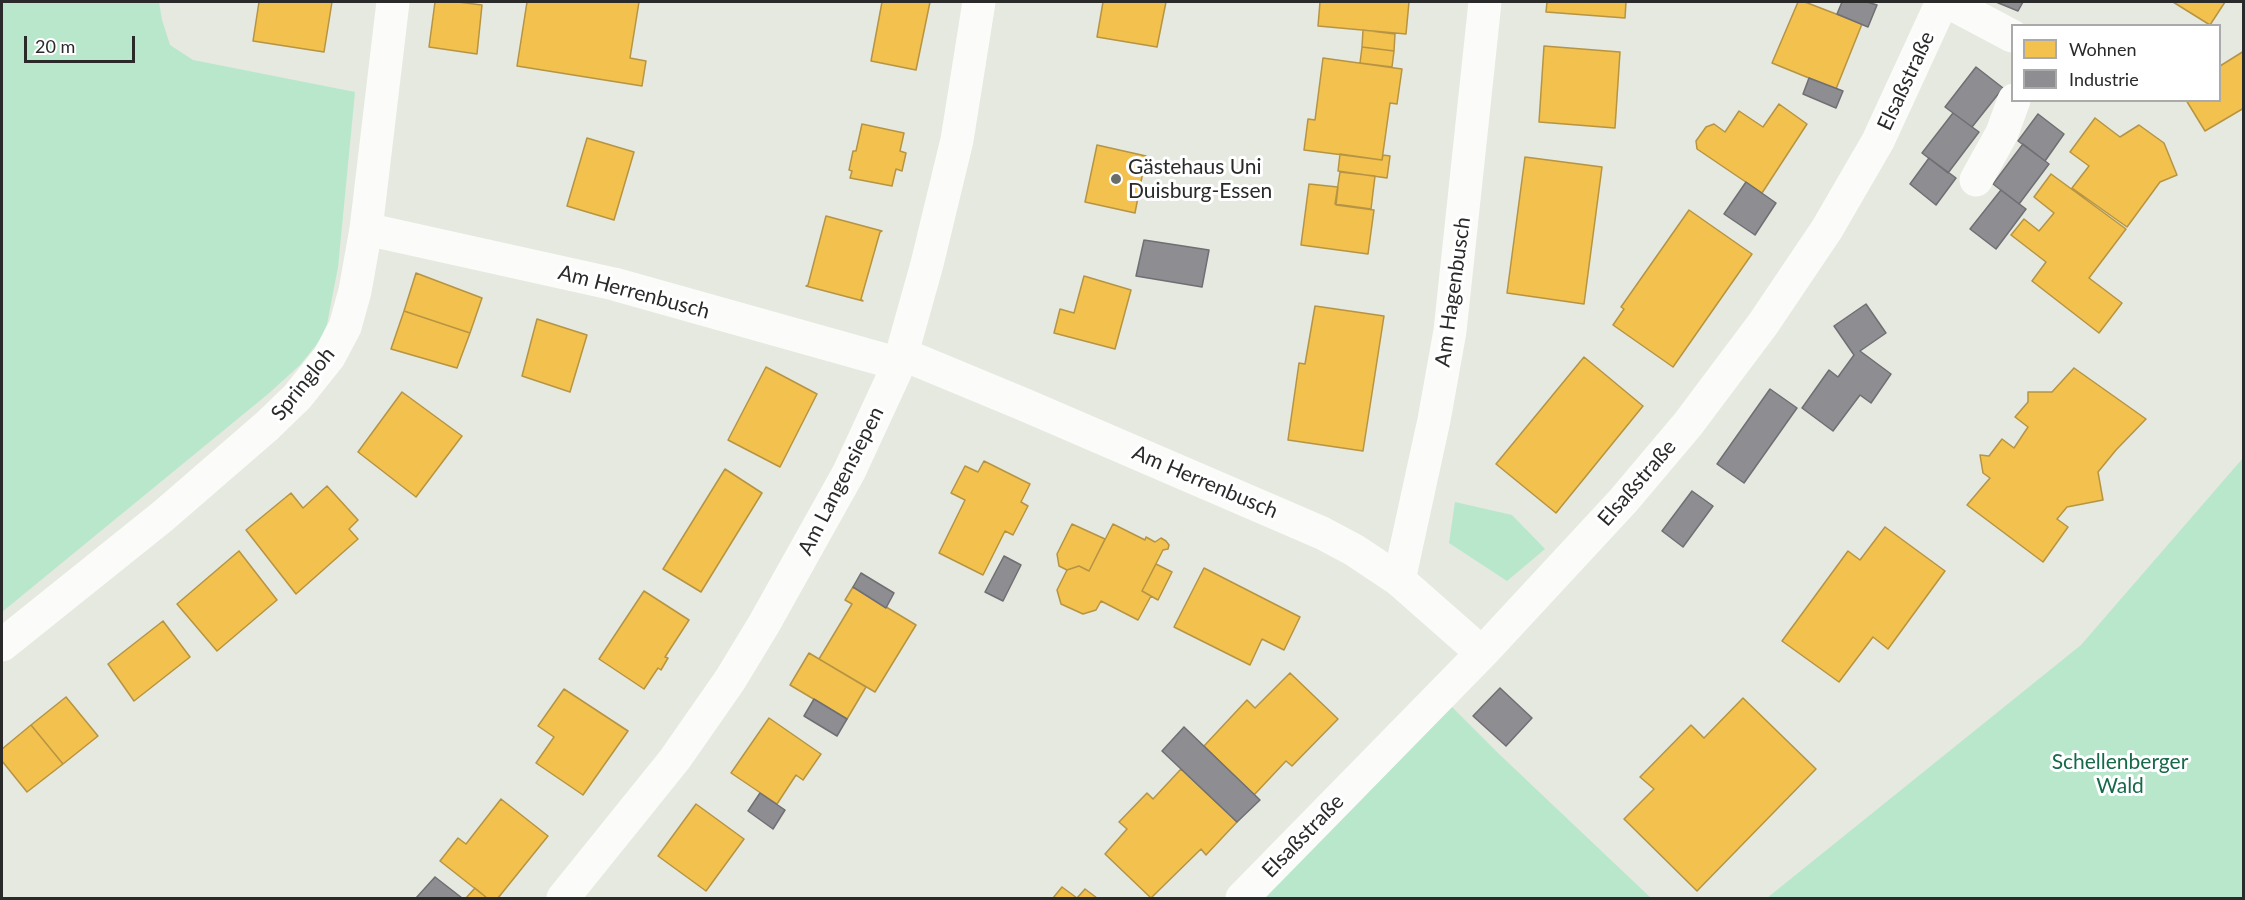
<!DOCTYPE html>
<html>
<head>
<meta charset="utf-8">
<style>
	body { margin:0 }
	#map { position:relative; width:2245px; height:900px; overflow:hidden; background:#e5e9df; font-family:Lato,sans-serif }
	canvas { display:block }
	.frame { position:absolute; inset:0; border:3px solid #2a2a2a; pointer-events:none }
	.legend { position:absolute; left:2011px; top:24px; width:210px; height:78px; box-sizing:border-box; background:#fff; border:2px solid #aaa; margin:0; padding:8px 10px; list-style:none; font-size:18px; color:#2a2a2a }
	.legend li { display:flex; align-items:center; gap:12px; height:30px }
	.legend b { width:30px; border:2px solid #aaa }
	.scale { position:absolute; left:24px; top:36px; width:111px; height:27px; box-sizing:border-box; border:3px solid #2a2a2a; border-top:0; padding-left:8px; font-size:18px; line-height:21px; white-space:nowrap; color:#2a2a2a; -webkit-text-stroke:4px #fff; paint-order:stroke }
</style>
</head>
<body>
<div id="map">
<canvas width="2245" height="900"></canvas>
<div class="frame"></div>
<ul class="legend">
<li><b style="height:16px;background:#f2c14e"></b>Wohnen</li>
<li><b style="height:16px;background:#8d8d92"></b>Industrie</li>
</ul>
<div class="scale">20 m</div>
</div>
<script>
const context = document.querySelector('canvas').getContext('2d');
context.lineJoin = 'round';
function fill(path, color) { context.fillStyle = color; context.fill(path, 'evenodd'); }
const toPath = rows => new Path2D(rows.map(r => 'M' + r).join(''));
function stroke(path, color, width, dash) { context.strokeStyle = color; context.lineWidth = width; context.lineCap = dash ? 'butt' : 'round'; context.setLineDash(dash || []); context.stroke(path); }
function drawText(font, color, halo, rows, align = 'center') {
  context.font = font + ' Lato,sans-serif'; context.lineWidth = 6; context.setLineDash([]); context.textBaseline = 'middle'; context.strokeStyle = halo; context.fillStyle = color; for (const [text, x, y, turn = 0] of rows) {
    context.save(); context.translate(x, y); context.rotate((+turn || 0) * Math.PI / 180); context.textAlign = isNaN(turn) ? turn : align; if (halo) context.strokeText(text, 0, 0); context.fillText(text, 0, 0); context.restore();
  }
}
fill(toPath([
	[2,2,159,2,162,20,170,45,193,60,355,92,338,267,327,324,321,339,300,365,268,394,2,612],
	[2243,458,2243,898,1767,898,2081,645],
	[1455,502,1512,515,1545,549,1507,581,1449,543],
	[1445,700,1499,754,1651,898,1254,898]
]), '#b8e7cc');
const homes = toPath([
	[259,2,332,2,324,52,253,41,259,2],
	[435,2,458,2,482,5,477,54,429,47,435,2],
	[527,2,639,2,630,58,646,61,642,86,517,66,527,2],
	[882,2,930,2,916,70,871,61,882,2],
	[1103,2,1166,2,1157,47,1097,37,1103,2],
	[1320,2,1409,2,1406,34,1318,26,1320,2],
	[1547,2,1626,2,1625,18,1546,12,1547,2],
	[1798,2,1805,2,1862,24,1836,89,1772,63,1798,2],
	[2173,2,2225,2,2210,25,2173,2],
	[1363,30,1395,34,1394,51,1362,47,1363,30],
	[1544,46,1620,52,1615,128,1539,122,1544,46],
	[1362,47,1394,51,1392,67,1360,63,1362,47],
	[2244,51,2244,108,2205,131,2186,100,2220,100,2220,66,2244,51],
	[1323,58,1402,69,1397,104,1390,103,1382,160,1304,150,1308,119,1315,120,1323,58],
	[1779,104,1807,124,1762,193,1697,149,1696,141,1706,127,1714,124,1725,132,1739,111,1763,127,1779,104],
	[2095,118,2120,137,2139,125,2164,143,2177,175,2160,182,2127,227,2072,188,2089,166,2070,152,2095,118],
	[862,124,904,133,900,151,906,153,902,171,896,169,892,186,850,178,852,171,849,170,853,151,856,151,862,124],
	[587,138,634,152,614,220,567,206,587,138],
	[1097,145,1146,156,1135,213,1085,202,1097,145],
	[1340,154,1382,160,1383,155,1390,156,1387,178,1338,171,1340,154],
	[1525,157,1602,167,1584,304,1507,293,1525,157],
	[1340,172,1375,176,1371,209,1335,204,1340,172],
	[2051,174,2126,229,2089,278,2122,303,2099,333,2032,281,2046,262,2011,235,2024,219,2039,231,2054,213,2034,197,2051,174],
	[1309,184,1338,187,1336,205,1374,210,1368,254,1301,245,1309,184],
	[1689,210,1752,254,1673,367,1613,325,1624,309,1621,307,1689,210],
	[826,216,882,231,880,232,861,299,863,301,806,286,808,285,826,216],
	[416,273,482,298,470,333,404,311,416,273],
	[1084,276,1131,290,1115,349,1054,333,1060,309,1074,313,1084,276],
	[1315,306,1384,316,1363,451,1288,440,1299,363,1305,364,1315,306],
	[404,311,470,333,457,368,391,349,404,311],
	[537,319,587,335,570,392,522,376,537,319],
	[1584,357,1643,406,1556,513,1496,464,1584,357],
	[766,367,817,394,780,467,728,440,766,367],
	[2074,368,2146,419,2116,450,2098,472,2103,500,2067,507,2057,519,2068,527,2043,562,1967,505,1990,478,1983,473,1980,455,1989,456,2002,439,2014,448,2028,427,2015,417,2028,402,2028,392,2052,392,2074,368],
	[402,392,462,436,416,497,358,452,402,392],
	[984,461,1030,484,1021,502,1028,506,1013,535,1005,531,983,575,939,553,965,500,951,493,965,466,978,472,984,461],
	[725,469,762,493,701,592,663,569,725,469],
	[327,486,358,520,349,529,358,539,296,594,246,530,291,493,303,508,327,486],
	[1072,524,1105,539,1089,571,1079,566,1067,570,1059,566,1057,554,1072,524],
	[1113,524,1145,540,1146,537,1155,542,1161,538,1166,541,1169,545,1168,549,1163,550,1142,591,1151,596,1138,620,1101,601,1096,610,1083,614,1061,604,1057,590,1067,570,1079,566,1089,571,1113,524],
	[1885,527,1945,571,1888,649,1873,637,1839,682,1782,641,1848,551,1860,560,1885,527],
	[239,551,277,600,217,651,177,604,239,551],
	[1156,564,1172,572,1158,600,1142,591,1156,564],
	[1204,568,1300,617,1284,650,1262,639,1250,665,1174,627,1204,568],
	[853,587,916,625,875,692,819,659,852,604,845,600,853,587],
	[644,591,689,620,665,657,668,658,661,670,658,668,644,689,599,659,644,591],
	[163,621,190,657,134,701,108,664,163,621],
	[809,653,866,687,847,719,790,685,809,653],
	[1290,673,1338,719,1292,766,1286,761,1254,795,1204,746,1247,700,1255,708,1290,673],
	[564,689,628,731,583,795,536,763,554,737,538,726,564,689],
	[66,697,98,736,63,764,31,725,66,697],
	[1743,698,1816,769,1697,891,1624,819,1654,789,1640,777,1691,725,1704,738,1743,698],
	[769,718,821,754,803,780,796,775,777,804,731,773,769,718],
	[31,725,63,764,27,792,2,761,2,749,31,725],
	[1181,769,1237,822,1206,855,1201,849,1151,898,1105,854,1127,829,1119,822,1147,793,1153,799,1181,769],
	[501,799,548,836,498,898,487,898,440,861,458,838,466,844,501,799],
	[696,804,744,839,706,891,658,856,696,804],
	[1062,887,1077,898,1053,898,1062,887],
	[475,888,487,898,466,898,475,888],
	[1085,889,1097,898,1077,898,1085,889]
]);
fill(homes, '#f2c14e');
stroke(homes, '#b69443', 1.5);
const industry = toPath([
	[1842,2,1867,2,1877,5,1868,27,1837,14,1842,2],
	[1996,2,2023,2,2018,11,1996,2],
	[1976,67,2003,88,1972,127,1945,107,1976,67],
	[1809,78,1843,91,1836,108,1803,94,1809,78],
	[1953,113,1979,132,1948,173,1922,153,1953,113],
	[2038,114,2064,134,2045,161,2018,141,2038,114],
	[2023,144,2049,164,2019,204,1993,184,2023,144],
	[1929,158,1956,178,1936,205,1910,184,1929,158],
	[1746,182,1776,203,1755,235,1724,214,1746,182],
	[2001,190,2026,209,1996,249,1970,229,2001,190],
	[1144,240,1209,250,1202,287,1136,276,1144,240],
	[1866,304,1886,333,1860,351,1891,374,1871,403,1860,395,1833,431,1802,408,1829,370,1838,377,1854,355,1834,326,1866,304],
	[1770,389,1797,408,1744,483,1717,464,1770,389],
	[1692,491,1713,506,1683,547,1662,531,1692,491],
	[1004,556,1021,565,1003,601,985,592,1004,556],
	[861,573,894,593,886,608,853,587,861,573],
	[1500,688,1532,718,1506,746,1473,716,1500,688],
	[814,699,847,719,837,736,804,716,814,699],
	[1184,727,1260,800,1237,822,1162,751,1184,727],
	[760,793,785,810,773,829,748,811,760,793],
	[435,877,462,898,416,898,435,877]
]);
fill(industry, '#8d8d92');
stroke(industry, '#6f6f73', 1.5);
stroke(toPath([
	[1948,2,2012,36],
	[1976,180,2002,133,2014,100],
	[366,229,614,284,899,364],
	[902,354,1025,405,1322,533,1354,550,1399,580,1482,653],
	[1399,580,1434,420,1450,331,1485,2],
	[2,645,163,516,267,426,297,397,329,357,345,327,355,291,366,229,393,2],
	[563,898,675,759,730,680,764,624,849,472,899,364,927,264,957,140,979,2],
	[1242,898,1482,653,1623,501,1688,424,1763,324,1827,229,1878,141,1942,2]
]), '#fbfcfa', 33);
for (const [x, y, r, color] of [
	[1116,179,6,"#6b6d69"]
]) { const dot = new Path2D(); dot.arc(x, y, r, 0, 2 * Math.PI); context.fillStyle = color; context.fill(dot); stroke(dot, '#fff', 2); }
drawText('21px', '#2a2a2a', '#fff', [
	["Elsaßstraße",1906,81,-65],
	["Am Herrenbusch",634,292,15],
	["Am Hagenbusch",1453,292,-82],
	["Springloh",303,384,-51],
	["Am Langensiepen",841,481,-63],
	["Am Herrenbusch",1205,482,23],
	["Elsaßstraße",1637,483,-49],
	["Elsaßstraße",1303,836,-46]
]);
drawText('21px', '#2a2a2a', '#fff', [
	["Gästehaus Uni",1128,167],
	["Duisburg-Essen",1128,191]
], 'left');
drawText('21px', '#166a4a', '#fff', [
	["Schellenberger",2120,762],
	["Wald",2120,786]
]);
</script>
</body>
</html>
